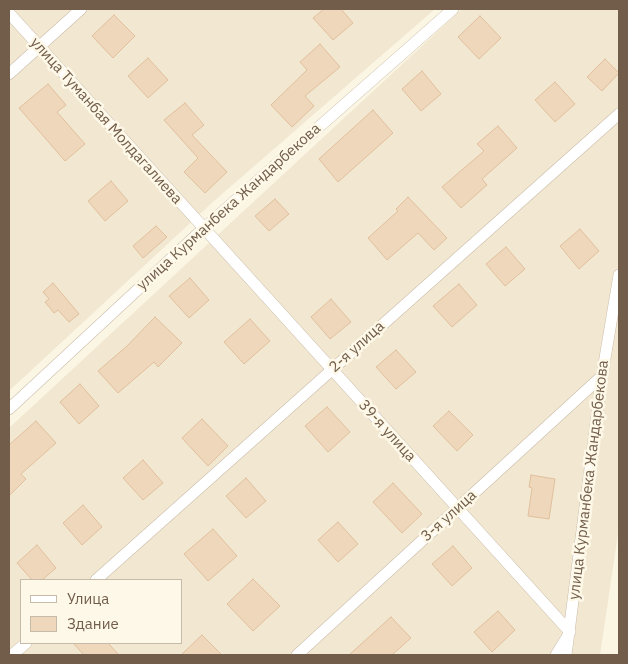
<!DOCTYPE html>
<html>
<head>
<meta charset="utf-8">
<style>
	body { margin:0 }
	#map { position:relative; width:628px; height:664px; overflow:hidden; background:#fbf5e3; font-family:"IBM Plex Sans",sans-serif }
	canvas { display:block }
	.frame { position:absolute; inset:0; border:10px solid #715d4a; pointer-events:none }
	.legend { position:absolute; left:20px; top:579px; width:162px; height:65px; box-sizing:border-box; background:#fef8e8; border:1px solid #c6baa9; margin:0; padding:6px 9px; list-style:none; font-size:15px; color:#715d4a }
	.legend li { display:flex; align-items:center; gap:10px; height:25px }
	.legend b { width:25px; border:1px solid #c6baa9 }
</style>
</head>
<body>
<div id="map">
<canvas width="628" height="664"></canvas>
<div class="frame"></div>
<ul class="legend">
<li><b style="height:6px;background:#fff"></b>Улица</li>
<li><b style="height:14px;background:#efd7bb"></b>Здание</li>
</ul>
</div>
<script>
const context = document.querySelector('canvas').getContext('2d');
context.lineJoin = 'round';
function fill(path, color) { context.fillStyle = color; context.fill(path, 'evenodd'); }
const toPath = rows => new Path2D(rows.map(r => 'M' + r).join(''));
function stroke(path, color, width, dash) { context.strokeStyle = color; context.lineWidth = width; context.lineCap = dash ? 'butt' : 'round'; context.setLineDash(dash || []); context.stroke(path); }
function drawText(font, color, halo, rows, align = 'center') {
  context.font = font + ' "IBM Plex Sans",sans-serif'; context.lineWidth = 5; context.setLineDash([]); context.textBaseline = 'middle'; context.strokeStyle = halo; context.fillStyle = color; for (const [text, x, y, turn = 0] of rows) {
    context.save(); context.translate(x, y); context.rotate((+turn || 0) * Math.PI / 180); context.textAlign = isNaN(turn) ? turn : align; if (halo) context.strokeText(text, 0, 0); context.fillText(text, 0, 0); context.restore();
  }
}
fill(toPath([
	[9,9,435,9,214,201,9,391],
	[462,9,619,9,619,527,600,655,9,655,9,428],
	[21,580,181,580,181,643,21,643]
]), '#f2e7d1');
const building = toPath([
	[324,9,341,9,353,23,333,40,313,18,324,9],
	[114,15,135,36,113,58,92,36,114,15],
	[480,16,501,38,479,59,458,37,480,16],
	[320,44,340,67,305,96,314,106,292,127,271,105,307,70,300,62,320,44],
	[148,58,168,80,148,98,128,76,148,58],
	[605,59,619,73,602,91,587,77,605,59],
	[422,71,441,94,421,111,402,89,422,71],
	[555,82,575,104,555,122,535,100,555,82],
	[48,84,66,105,57,112,85,144,65,161,19,108,48,84],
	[185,103,204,125,192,135,227,172,205,193,184,172,198,158,164,120,185,103],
	[373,110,393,133,338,182,319,159,373,110],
	[498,126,517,148,482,179,487,185,461,208,442,187,484,151,477,144,498,126],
	[111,181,128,201,105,221,88,201,111,181],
	[408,197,447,238,434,250,418,233,387,260,368,238,398,211,396,209,408,197],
	[275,199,289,214,269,231,255,216,275,199],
	[156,226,167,237,143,258,133,246,156,226],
	[580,229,599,251,579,269,560,246,580,229],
	[506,247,525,269,505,286,486,264,506,247],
	[190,278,209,300,189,318,169,296,190,278],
	[53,283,79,314,69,322,58,310,54,313,45,302,49,299,43,292,53,283],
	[459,284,477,305,452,327,433,306,459,284],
	[331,299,351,322,330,339,311,317,331,299],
	[155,317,182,343,158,367,154,362,118,393,98,371,127,346,155,317],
	[250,319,270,341,244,364,224,342,250,319],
	[396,350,416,372,396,389,376,367,396,350],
	[80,384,99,406,79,424,60,402,80,384],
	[327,407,350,432,328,452,305,426,327,407],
	[449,411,473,435,457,451,433,426,449,411],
	[202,419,228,446,208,466,182,438,202,419],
	[36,421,56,443,21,474,26,479,9,496,9,445,36,421],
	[143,460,163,483,143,500,123,478,143,460],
	[531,475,555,479,549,519,528,516,532,488,529,487,531,475],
	[246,478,266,501,246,518,226,496,246,478],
	[393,483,422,514,402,533,373,502,393,483],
	[83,505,102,527,82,545,63,523,83,505],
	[338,522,358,544,338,562,318,540,338,522],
	[213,529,237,556,208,581,184,554,213,529],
	[37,545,56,568,42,580,32,580,17,563,37,545],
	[453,546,472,568,452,586,432,564,453,546],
	[253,579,280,606,253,631,227,604,253,579],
	[498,611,515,630,492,652,474,632,498,611],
	[391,617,411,638,392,655,349,655,391,617],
	[202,635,222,655,181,655,202,635],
	[73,643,108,643,119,655,84,655,73,643]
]);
fill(building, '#efd7bb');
stroke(building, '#e1c09d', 1);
const street = toPath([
	[9,13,570,632,556,655],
	[9,74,81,9],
	[9,409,203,229,453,9],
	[96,580,619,114],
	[12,655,26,643],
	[297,655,602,376],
	[566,655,602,376,619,275]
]);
stroke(street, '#cbbdaa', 12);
stroke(street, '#fff', 11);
drawText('15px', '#715d4a', '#fef8e8', [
	["улица Туманбая Молдагалиева",106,121,48],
	["улица Курманбека Жандарбекова",229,207,-42],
	["2-я улица",357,347,-42],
	["39-я улица",387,431,48],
	["улица Курманбека Жандарбекова",589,480,-83],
	["3-я улица",449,516,-42]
]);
</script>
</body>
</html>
